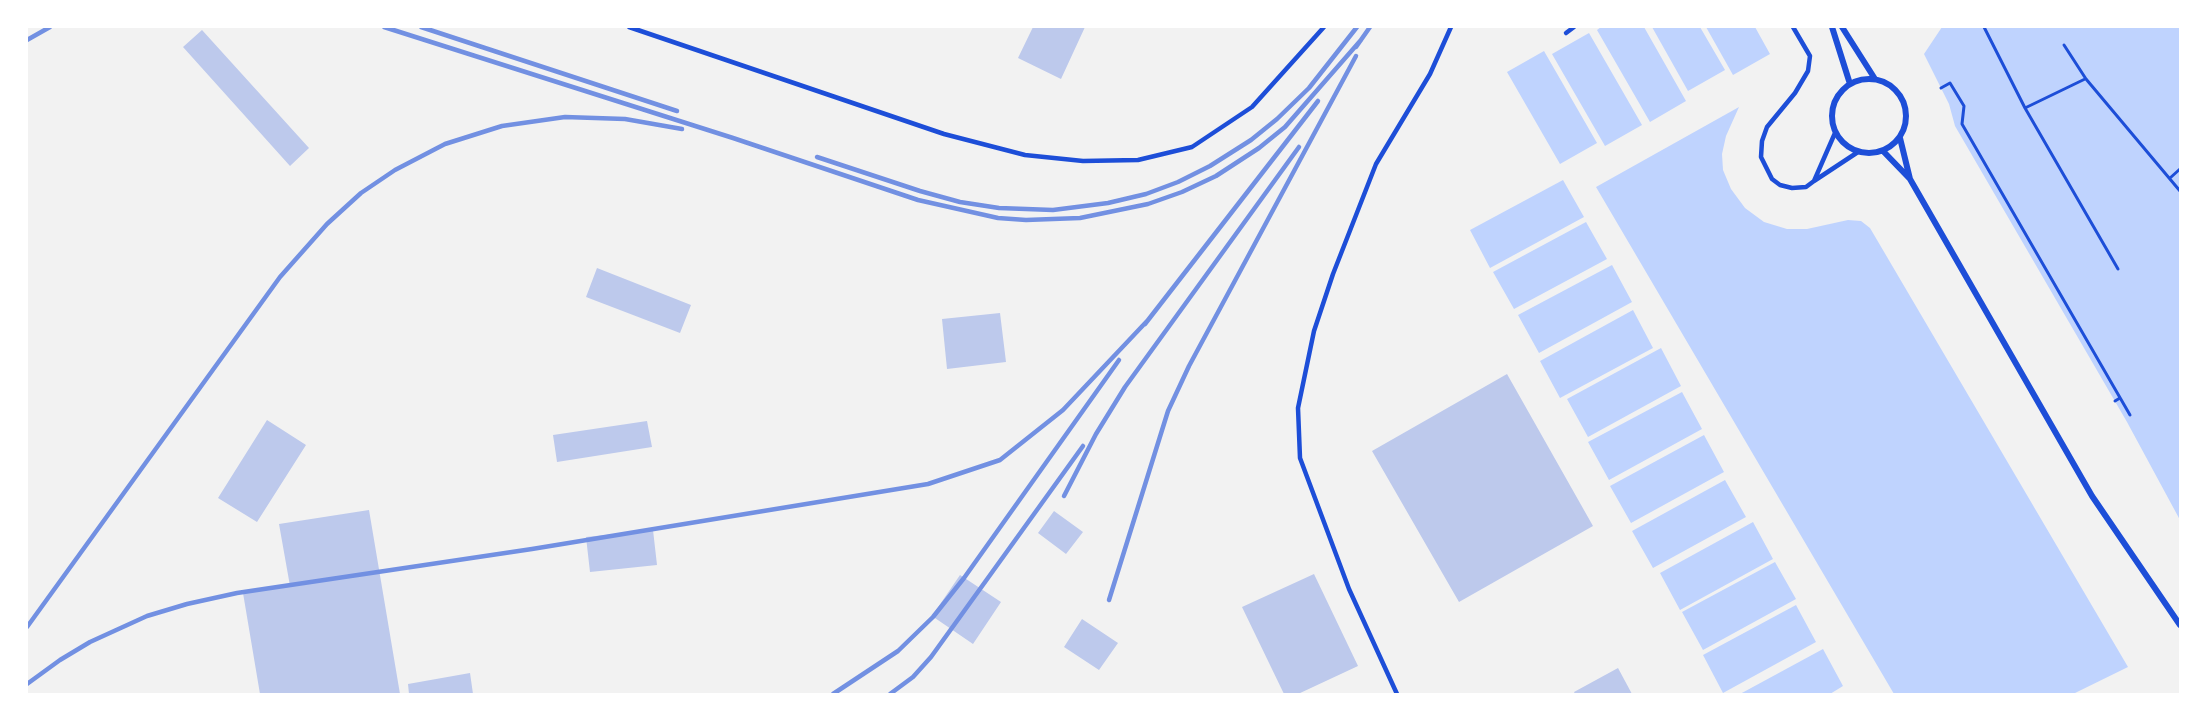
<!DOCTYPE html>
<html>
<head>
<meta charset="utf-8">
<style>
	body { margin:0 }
	#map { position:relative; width:2207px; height:721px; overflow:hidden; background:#f2f2f2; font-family:"PT Sans",sans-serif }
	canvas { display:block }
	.frame { position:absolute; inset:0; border:28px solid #fff; pointer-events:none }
</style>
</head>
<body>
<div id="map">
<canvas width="2207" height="721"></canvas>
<div class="frame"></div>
</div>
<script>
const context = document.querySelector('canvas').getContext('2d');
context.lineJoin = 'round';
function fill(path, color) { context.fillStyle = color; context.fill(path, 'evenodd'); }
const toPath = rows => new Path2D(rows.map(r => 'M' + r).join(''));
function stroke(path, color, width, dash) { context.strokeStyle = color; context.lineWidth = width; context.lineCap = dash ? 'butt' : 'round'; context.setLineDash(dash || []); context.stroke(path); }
fill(toPath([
	[1601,27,1644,27,1686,101,1650,122,1597,30],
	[1652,27,1700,27,1725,70,1688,91],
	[1706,27,1755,27,1770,54,1733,75],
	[1942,27,2180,27,2180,520,2127,422,1955,126,1949,104,1924,54],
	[1589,33,1642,125,1605,146,1552,54],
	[1544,51,1597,143,1560,164,1507,72],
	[1739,107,1726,136,1722,154,1723,170,1731,189,1745,208,1764,222,1787,229,1807,229,1848,220,1861,221,1870,228,2128,667,2073,694,1894,694,1596,187],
	[1563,180,1584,217,1490,268,1470,230],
	[1586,222,1607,259,1514,309,1493,272],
	[1612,265,1632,302,1539,353,1518,315],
	[1633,310,1653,348,1560,398,1540,361],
	[1661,348,1681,386,1588,437,1567,399],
	[1682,392,1702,429,1609,480,1588,442],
	[1704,435,1724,472,1631,523,1610,486],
	[1725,480,1746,517,1653,568,1632,531],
	[1753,522,1773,559,1680,610,1660,573],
	[1775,562,1796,599,1703,650,1682,612],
	[1796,605,1816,642,1723,693,1703,655],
	[1823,649,1843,686,1830,694,1740,694]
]), '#bfd3fe');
fill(toPath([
	[1033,27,1085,27,1061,79,1018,58],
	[202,30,309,148,290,166,183,47],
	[597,268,691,305,680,333,586,297],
	[1000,313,1006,362,947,369,942,319],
	[1507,374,1593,526,1459,602,1372,451],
	[267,420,306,445,257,522,218,498],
	[647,421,652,447,557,462,553,435],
	[369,510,400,694,260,694,243,593,290,586,279,524],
	[1054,511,1083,532,1066,554,1038,533],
	[653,530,657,565,590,572,586,537],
	[1314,574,1358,666,1298,694,1284,694,1242,607],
	[960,575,1001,602,973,644,932,616],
	[1082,619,1118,643,1099,670,1064,647],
	[1618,668,1632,694,1575,694,1574,692],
	[470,673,473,694,409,694,408,684]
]), '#bdc9ec');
stroke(toPath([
	[1984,27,2025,108,2118,269],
	[2064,45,2086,79,2180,191],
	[1941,88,1950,83,1964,106,1962,124,2130,415],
	[2025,108,2085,79],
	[2170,178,2180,169],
	[2115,401,2120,398]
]), '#1d4ed8', 3);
stroke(toPath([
	[629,27,944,134,1025,155,1083,161,1138,160,1192,147,1252,107,1324,27],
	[1793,27,1810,56,1808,71,1795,93,1767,127,1762,141,1761,157,1772,179,1780,185,1792,188,1806,187,1814,181],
	[1566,33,1574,27],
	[1835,133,1814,181,1858,152],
	[1397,694,1349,589,1300,458,1298,408,1314,331,1333,274,1376,164,1430,74,1451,27]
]), '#1d4ed8', 4.5);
stroke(toPath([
	[1832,27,1850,84],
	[1842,27,1875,79],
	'1832 116a37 37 0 1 1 74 0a37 37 0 1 1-74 0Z',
	[1900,138,1910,179],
	[1883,151,1910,179,2092,496,2180,625]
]), '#1d4ed8', 6);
stroke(toPath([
	[384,27,733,138,918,200,998,218,1026,220,1080,218,1148,204,1182,192,1216,176,1259,148,1285,127,1361,40],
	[421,27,677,111],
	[27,40,50,27],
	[1356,47,1370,27],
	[817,157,920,191,960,202,999,208,1053,210,1108,203,1146,194,1178,182,1210,166,1251,140,1277,119,1309,88,1357,27],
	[1145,324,1318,101],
	[1064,496,1096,434,1125,387,1299,147],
	[1109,600,1168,411,1189,366,1356,56],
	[27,627,280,277,327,224,361,193,395,170,445,144,502,126,565,117,625,119,682,129],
	[27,684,60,660,90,642,147,616,187,604,237,593,532,549,928,484,1000,460,1063,410,1149,319],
	[833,694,898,651,933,617,964,578,1119,360],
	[890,694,913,677,931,657,1083,446]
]), '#7290e2', 4.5);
</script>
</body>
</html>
